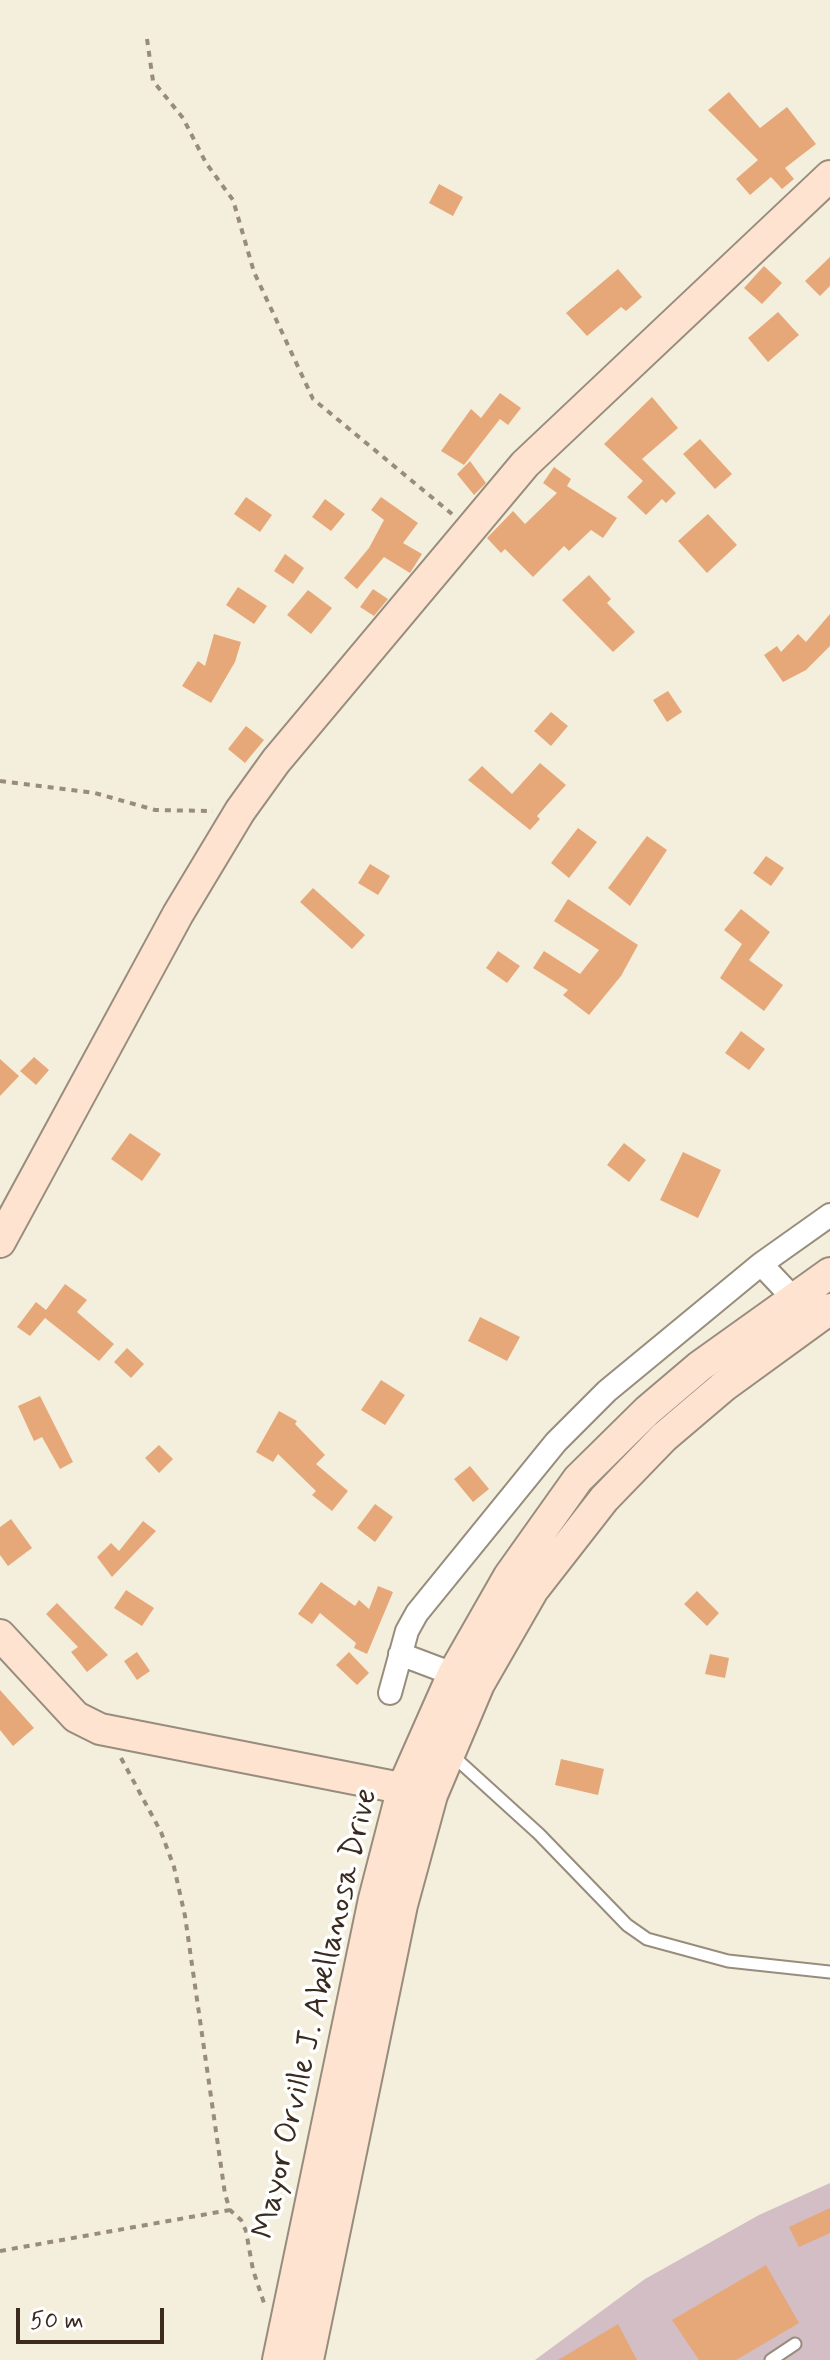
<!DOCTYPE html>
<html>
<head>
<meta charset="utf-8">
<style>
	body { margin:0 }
	#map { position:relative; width:830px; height:2360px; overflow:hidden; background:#f4efdc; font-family:Mynerve,sans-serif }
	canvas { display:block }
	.scale { position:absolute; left:16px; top:2308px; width:148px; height:36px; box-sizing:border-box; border:4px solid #3b2a1e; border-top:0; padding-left:10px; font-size:24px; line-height:28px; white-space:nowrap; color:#3b2a1e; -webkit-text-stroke:6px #fff; paint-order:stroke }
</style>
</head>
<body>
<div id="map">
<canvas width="830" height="2360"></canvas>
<div class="scale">50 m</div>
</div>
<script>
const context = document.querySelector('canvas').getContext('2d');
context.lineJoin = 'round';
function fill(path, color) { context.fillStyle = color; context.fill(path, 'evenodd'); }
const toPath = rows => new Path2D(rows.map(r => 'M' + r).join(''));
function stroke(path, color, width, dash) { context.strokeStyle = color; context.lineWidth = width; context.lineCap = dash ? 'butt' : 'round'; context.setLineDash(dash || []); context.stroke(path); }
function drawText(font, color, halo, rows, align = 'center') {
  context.font = font + ' Mynerve,sans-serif'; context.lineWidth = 7; context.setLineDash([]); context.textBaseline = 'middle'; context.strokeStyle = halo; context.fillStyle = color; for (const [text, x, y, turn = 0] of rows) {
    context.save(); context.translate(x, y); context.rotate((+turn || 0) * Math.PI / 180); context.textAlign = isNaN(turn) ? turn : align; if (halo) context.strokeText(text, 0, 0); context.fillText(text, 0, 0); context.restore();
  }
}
fill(toPath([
	[830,2183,830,2360,535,2360,645,2279,759,2215]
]), '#d2bec4');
fill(toPath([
	[729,92,760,128,787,107,816,144,785,168,794,179,782,189,771,177,750,195,736,179,758,160,708,110],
	[439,184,463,197,453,216,429,203],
	[830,257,830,286,820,296,805,281],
	[764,266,782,283,762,304,744,288],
	[618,269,642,297,626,311,621,307,587,336,566,313],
	[778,312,799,335,768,362,748,338],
	[500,393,521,408,508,425,500,419,464,465,441,451,471,409,481,418],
	[652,397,678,428,642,459,676,493,666,503,662,499,646,515,627,497,643,481,604,444],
	[700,439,732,474,715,489,683,454],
	[470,461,486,483,474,495,457,474],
	[554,467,571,479,567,486,617,518,603,538,591,530,569,551,564,546,533,577,505,549,501,553,487,538,513,511,525,524,557,493,543,483],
	[246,497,272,515,260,532,234,514],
	[381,497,418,523,403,543,422,554,410,573,384,557,357,589,344,578,369,548,384,520,371,510],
	[325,499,345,514,331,531,312,517],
	[708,514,737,545,707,573,678,541],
	[285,554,304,568,293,584,274,571],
	[589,575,611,599,607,603,635,632,613,652,562,600],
	[238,587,267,606,254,624,226,605],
	[373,589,388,599,374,616,360,607],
	[308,590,332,608,311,634,287,615],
	[830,614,830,646,806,670,783,682,764,655,777,646,781,652,798,634,806,642],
	[214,634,241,642,235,662,211,703,182,686,198,661,205,666],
	[668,691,682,712,667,722,653,700],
	[551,712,568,726,551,746,534,731],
	[246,726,264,740,245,763,228,749],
	[540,763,566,785,537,816,540,819,530,830,468,780,482,766,512,794],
	[578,828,597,842,569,878,551,863],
	[647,836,667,850,630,906,608,888],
	[766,856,784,868,771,886,753,873],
	[370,864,390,876,378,895,358,883],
	[313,888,365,935,352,949,300,902],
	[568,899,638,945,621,976,589,1015,563,995,568,990,533,968,544,951,580,974,599,950,554,921],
	[741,909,770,932,749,960,783,985,764,1011,720,978,742,944,724,930],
	[498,951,520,966,507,983,486,968],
	[741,1031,765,1049,749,1070,725,1053],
	[34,1057,49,1070,36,1085,20,1071],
	[0,1059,19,1076,0,1096],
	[130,1133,161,1154,142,1181,111,1159],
	[624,1143,646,1160,629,1182,607,1165],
	[683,1152,721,1170,698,1218,660,1200],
	[65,1284,87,1300,77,1312,114,1344,99,1361,45,1318,30,1336,17,1327,36,1302,46,1310],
	[480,1317,520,1337,507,1361,468,1341],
	[127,1348,144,1364,131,1378,114,1362],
	[381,1380,405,1395,385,1425,361,1410],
	[40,1396,73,1462,60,1469,42,1437,34,1441,18,1406],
	[279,1411,297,1421,295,1424,325,1455,316,1464,348,1491,332,1511,312,1495,316,1491,278,1454,273,1462,256,1452],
	[159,1445,173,1459,159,1473,145,1458],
	[470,1466,489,1489,473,1502,454,1479],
	[375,1504,393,1517,375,1542,357,1528],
	[11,1519,32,1548,8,1566,0,1555,0,1527],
	[143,1521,156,1531,112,1577,97,1557,111,1543,119,1551],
	[321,1582,355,1606,359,1600,369,1609,378,1586,393,1592,367,1654,354,1648,356,1643,320,1613,312,1624,298,1614],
	[126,1590,154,1608,142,1626,114,1608],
	[697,1591,719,1613,707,1626,684,1604],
	[57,1603,108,1655,87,1672,71,1652,78,1647,46,1614],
	[137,1652,150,1671,137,1680,124,1661],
	[349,1652,369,1673,357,1685,336,1665],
	[710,1654,729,1658,725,1678,705,1674],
	[0,1690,34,1728,13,1746,0,1730],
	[561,1759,604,1769,598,1795,555,1785],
	[830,2208,830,2233,799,2247,789,2227],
	[766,2265,799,2323,736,2360,699,2360,672,2320],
	[618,2324,637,2360,558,2360]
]), '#e6a879');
const lane = toPath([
	[452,1755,539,1834,627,1925,647,1939,728,1961,830,1972],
	[771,2360,795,2344]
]);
const street = toPath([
	[794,1299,761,1264,830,1215],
	[400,1654,453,1674],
	[390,1693,407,1631,417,1613,556,1442,607,1391,761,1264]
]);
const secondary = toPath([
	[0,1242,178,914,240,811,276,761,525,464,830,176],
	[0,1635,76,1717,100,1729,421,1792],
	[278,2360,374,1899,403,1787,453,1674,509,1576,578,1479,647,1411,700,1366,830,1273],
	[308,2360,402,1905,432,1795,479,1684,533,1590,604,1499,664,1437,724,1386,830,1309]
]);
stroke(lane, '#988c7d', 15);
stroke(street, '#988c7d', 26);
stroke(secondary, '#988c7d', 34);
stroke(toPath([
	[147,39,153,81,183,118,206,163,233,200,254,272,313,399,452,514],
	[0,781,95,793,155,810,213,811],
	[121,1758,161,1832,174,1867,185,1916,225,2194,230,2210,241,2220,246,2231,253,2270,264,2303],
	[0,2251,230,2210]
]), '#988c7d', 4, [6, 6]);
stroke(lane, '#fff', 11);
stroke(street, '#fff', 22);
stroke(secondary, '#fee3d1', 30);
drawText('32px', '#3b2a1e', '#fff', [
	["Mayor Orville J. Abellanosa Drive",317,2014,-77]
]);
</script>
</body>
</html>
